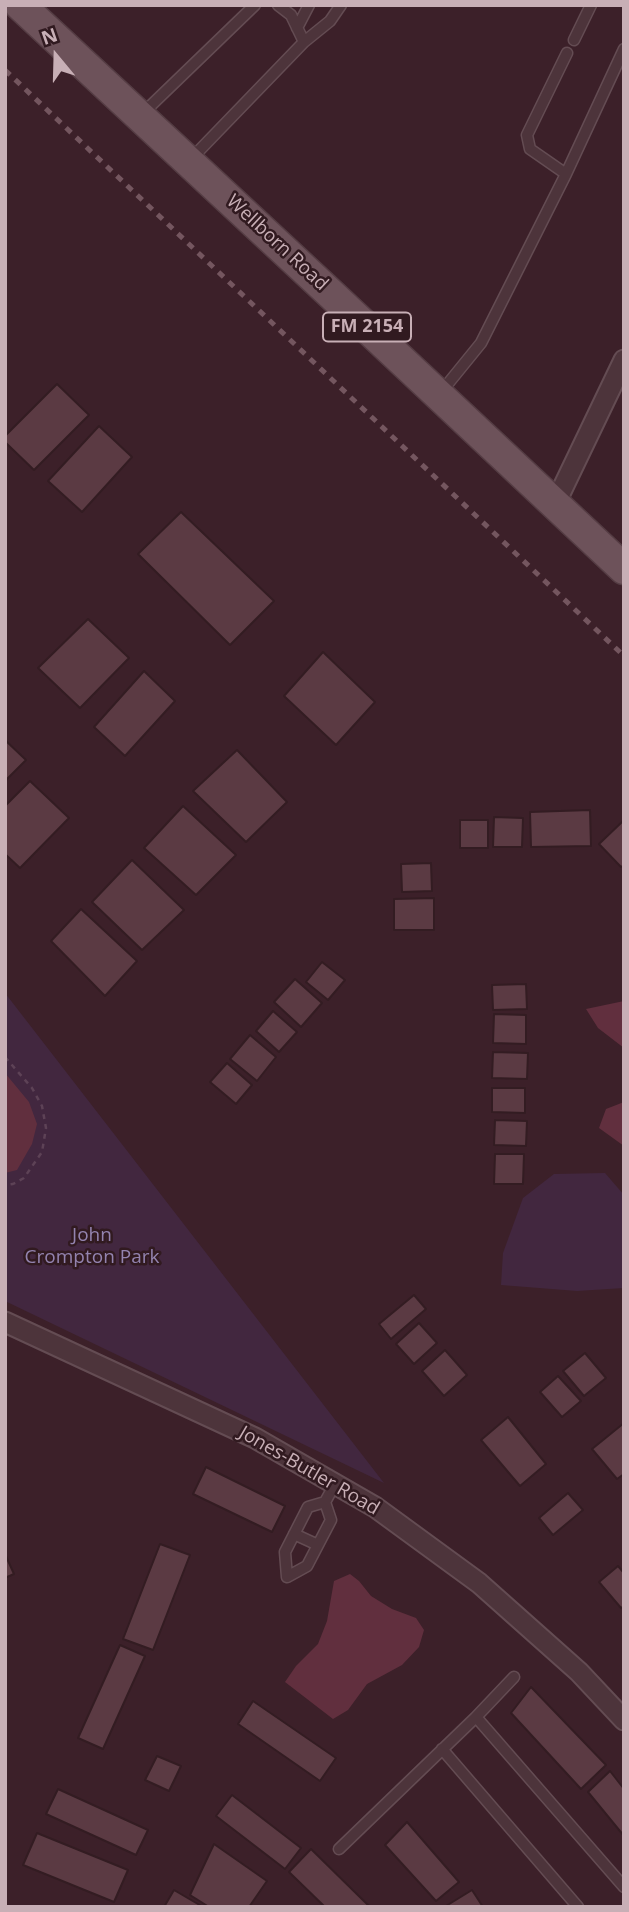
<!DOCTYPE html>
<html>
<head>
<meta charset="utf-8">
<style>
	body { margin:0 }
	#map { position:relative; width:629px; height:1912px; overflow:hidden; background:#3c2029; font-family:"Open Sans",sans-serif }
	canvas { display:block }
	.frame { position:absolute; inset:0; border:7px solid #c8afb6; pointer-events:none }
	.north { position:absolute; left:21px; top:21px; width:70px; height:70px; -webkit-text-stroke:5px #311a20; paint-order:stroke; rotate:341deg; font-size:19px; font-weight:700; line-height:28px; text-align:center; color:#c8afb6 }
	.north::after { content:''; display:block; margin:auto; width:24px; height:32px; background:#c8afb6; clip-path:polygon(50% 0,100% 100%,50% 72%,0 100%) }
</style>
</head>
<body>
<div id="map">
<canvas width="629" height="1912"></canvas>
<div class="frame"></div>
<div class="north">N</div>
</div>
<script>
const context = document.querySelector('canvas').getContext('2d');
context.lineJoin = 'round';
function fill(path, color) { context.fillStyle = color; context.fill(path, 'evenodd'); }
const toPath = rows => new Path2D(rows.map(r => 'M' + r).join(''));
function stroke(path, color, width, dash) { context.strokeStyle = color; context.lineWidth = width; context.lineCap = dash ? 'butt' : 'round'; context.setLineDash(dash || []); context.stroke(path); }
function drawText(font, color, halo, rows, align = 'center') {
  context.font = font + ' "Open Sans",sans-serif'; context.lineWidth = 5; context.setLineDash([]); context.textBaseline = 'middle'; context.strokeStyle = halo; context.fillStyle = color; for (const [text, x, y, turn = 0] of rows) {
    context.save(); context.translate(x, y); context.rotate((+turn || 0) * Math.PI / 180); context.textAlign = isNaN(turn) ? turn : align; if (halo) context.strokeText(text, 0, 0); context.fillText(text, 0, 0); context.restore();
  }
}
fill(toPath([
	[5,993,384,1483,5,1301],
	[605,1173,624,1195,624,1288,577,1291,501,1285,503,1253,523,1198,554,1174]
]), '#42273f');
fill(toPath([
	[624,1001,624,1048,598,1028,586,1009],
	[5,1073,29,1102,37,1124,32,1144,17,1170,5,1173],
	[624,1102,624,1146,599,1128,606,1109],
	[350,1574,359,1581,371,1596,392,1609,416,1618,424,1630,419,1647,402,1665,367,1684,348,1710,333,1719,285,1682,296,1666,318,1644,327,1621,334,1581]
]), '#612f3e');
const building = toPath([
	[57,384,89,415,34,470,5,442,5,436,57,384],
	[99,426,132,457,82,512,48,481,99,426],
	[181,512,274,601,230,645,138,554,181,512],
	[88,619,129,658,80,708,38,668,88,619],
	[323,652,375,702,336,745,284,696,323,652],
	[144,671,175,701,125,756,94,727,144,671],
	[5,740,26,760,5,781,5,740],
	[237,750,287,802,246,842,193,791,237,750],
	[30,781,69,818,20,868,5,854,5,806,30,781],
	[183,806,236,855,196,895,144,848,183,806],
	[590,810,591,846,531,847,530,812,590,810],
	[494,817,523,818,522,847,493,847,494,817],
	[460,820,488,820,488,848,460,848,460,820],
	[623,821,624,865,621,867,599,844,623,821],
	[132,860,184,910,142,950,92,902,132,860],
	[431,863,432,891,402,892,401,864,431,863],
	[434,898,434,930,394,930,394,899,434,898],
	[81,909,137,961,105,996,51,941,81,909],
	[322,962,345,980,328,1000,306,982,322,962],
	[295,979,322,1003,301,1027,274,1002,295,979],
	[526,984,527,1009,493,1010,492,985,526,984],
	[273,1011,297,1032,279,1052,256,1031,273,1011],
	[494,1014,526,1015,526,1044,493,1043,494,1014],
	[250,1035,276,1057,257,1081,230,1059,250,1035],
	[493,1052,528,1053,527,1079,492,1078,493,1052],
	[227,1063,252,1085,236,1104,210,1082,227,1063],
	[492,1088,525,1088,525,1113,492,1112,492,1088],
	[495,1120,527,1121,526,1146,494,1145,495,1120],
	[495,1154,524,1154,523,1184,494,1184,495,1154],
	[414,1295,426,1309,391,1339,379,1324,414,1295],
	[419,1323,437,1343,414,1364,396,1344,419,1323],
	[445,1350,467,1375,444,1396,422,1371,445,1350],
	[585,1353,606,1378,584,1396,563,1371,585,1353],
	[558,1376,581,1401,562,1417,540,1392,558,1376],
	[508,1417,546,1464,520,1486,481,1440,508,1417],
	[624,1423,624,1474,617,1479,592,1449,624,1423],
	[206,1467,285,1506,272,1532,193,1494,206,1467],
	[568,1493,583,1510,553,1535,539,1518,568,1493],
	[160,1544,190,1555,153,1650,123,1639,160,1544],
	[5,1554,14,1574,5,1578,5,1554],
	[618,1566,624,1573,624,1606,621,1608,599,1582,618,1566],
	[120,1645,145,1656,103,1749,78,1738,120,1645],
	[531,1687,606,1765,581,1789,511,1713,531,1687],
	[253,1701,336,1758,320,1781,238,1724,253,1701],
	[157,1756,181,1766,169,1791,145,1780,157,1756],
	[610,1771,624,1789,624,1836,588,1792,610,1771],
	[58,1789,148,1830,136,1855,46,1814,58,1789],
	[232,1795,301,1848,285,1869,216,1816,232,1795],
	[407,1822,459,1882,436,1901,385,1845,407,1822],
	[37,1833,128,1870,114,1902,23,1865,37,1833],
	[214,1844,267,1881,249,1907,209,1907,190,1895,214,1844],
	[311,1849,370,1907,325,1907,289,1872,311,1849],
	[174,1890,203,1907,164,1907,174,1890],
	[472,1890,483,1907,446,1906,472,1890]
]);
fill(building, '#5b3a43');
stroke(building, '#331c22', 2);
const lane = toPath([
	[297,28,309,5],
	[574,40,591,5],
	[304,42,330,21,341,5],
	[142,114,255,5],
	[191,159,304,42,291,15,278,5],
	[566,174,530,149,527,135,567,53],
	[442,391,481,343,566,174,624,49],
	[325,1502,331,1520,307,1566,287,1577,285,1552,308,1507,325,1502,335,1484],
	[294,1534,318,1545],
	[476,1717,514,1677],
	[442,1749,578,1907],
	[339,1849,476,1717,624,1887]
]);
const street = toPath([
	[555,504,624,360],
	[5,1322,255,1438,375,1507,479,1583,579,1672,624,1720]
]);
const primary = toPath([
	[20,5,332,295,624,569]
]);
stroke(lane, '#644c53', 13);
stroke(street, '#644c53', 23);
stroke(primary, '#553d44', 33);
stroke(toPath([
	[5,1057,32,1088,42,1106,46,1128,42,1152,24,1178,13,1184,5,1185]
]), '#5d4256', 2.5, [5, 5]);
stroke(lane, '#4d343b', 10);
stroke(street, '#4d343b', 19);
stroke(primary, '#6d525a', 30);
stroke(toPath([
	[5,70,624,656]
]), '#74565f', 5, [7, 7]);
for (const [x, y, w] of [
	[367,327,88]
]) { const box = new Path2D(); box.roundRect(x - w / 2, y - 14.5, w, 29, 5); context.fillStyle = '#311a20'; context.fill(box); stroke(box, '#c8afb6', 2); }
drawText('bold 18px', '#c8afb6', null, [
	["FM 2154",367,327]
]);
drawText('19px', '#c8afb6', '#311a20', [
	["Wellborn Road",277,243,43],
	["Jones-Butler Road",309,1471,30]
]);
drawText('19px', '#9383af', '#311a20', [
	["John",92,1236],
	["Crompton Park",92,1258]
]);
</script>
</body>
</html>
